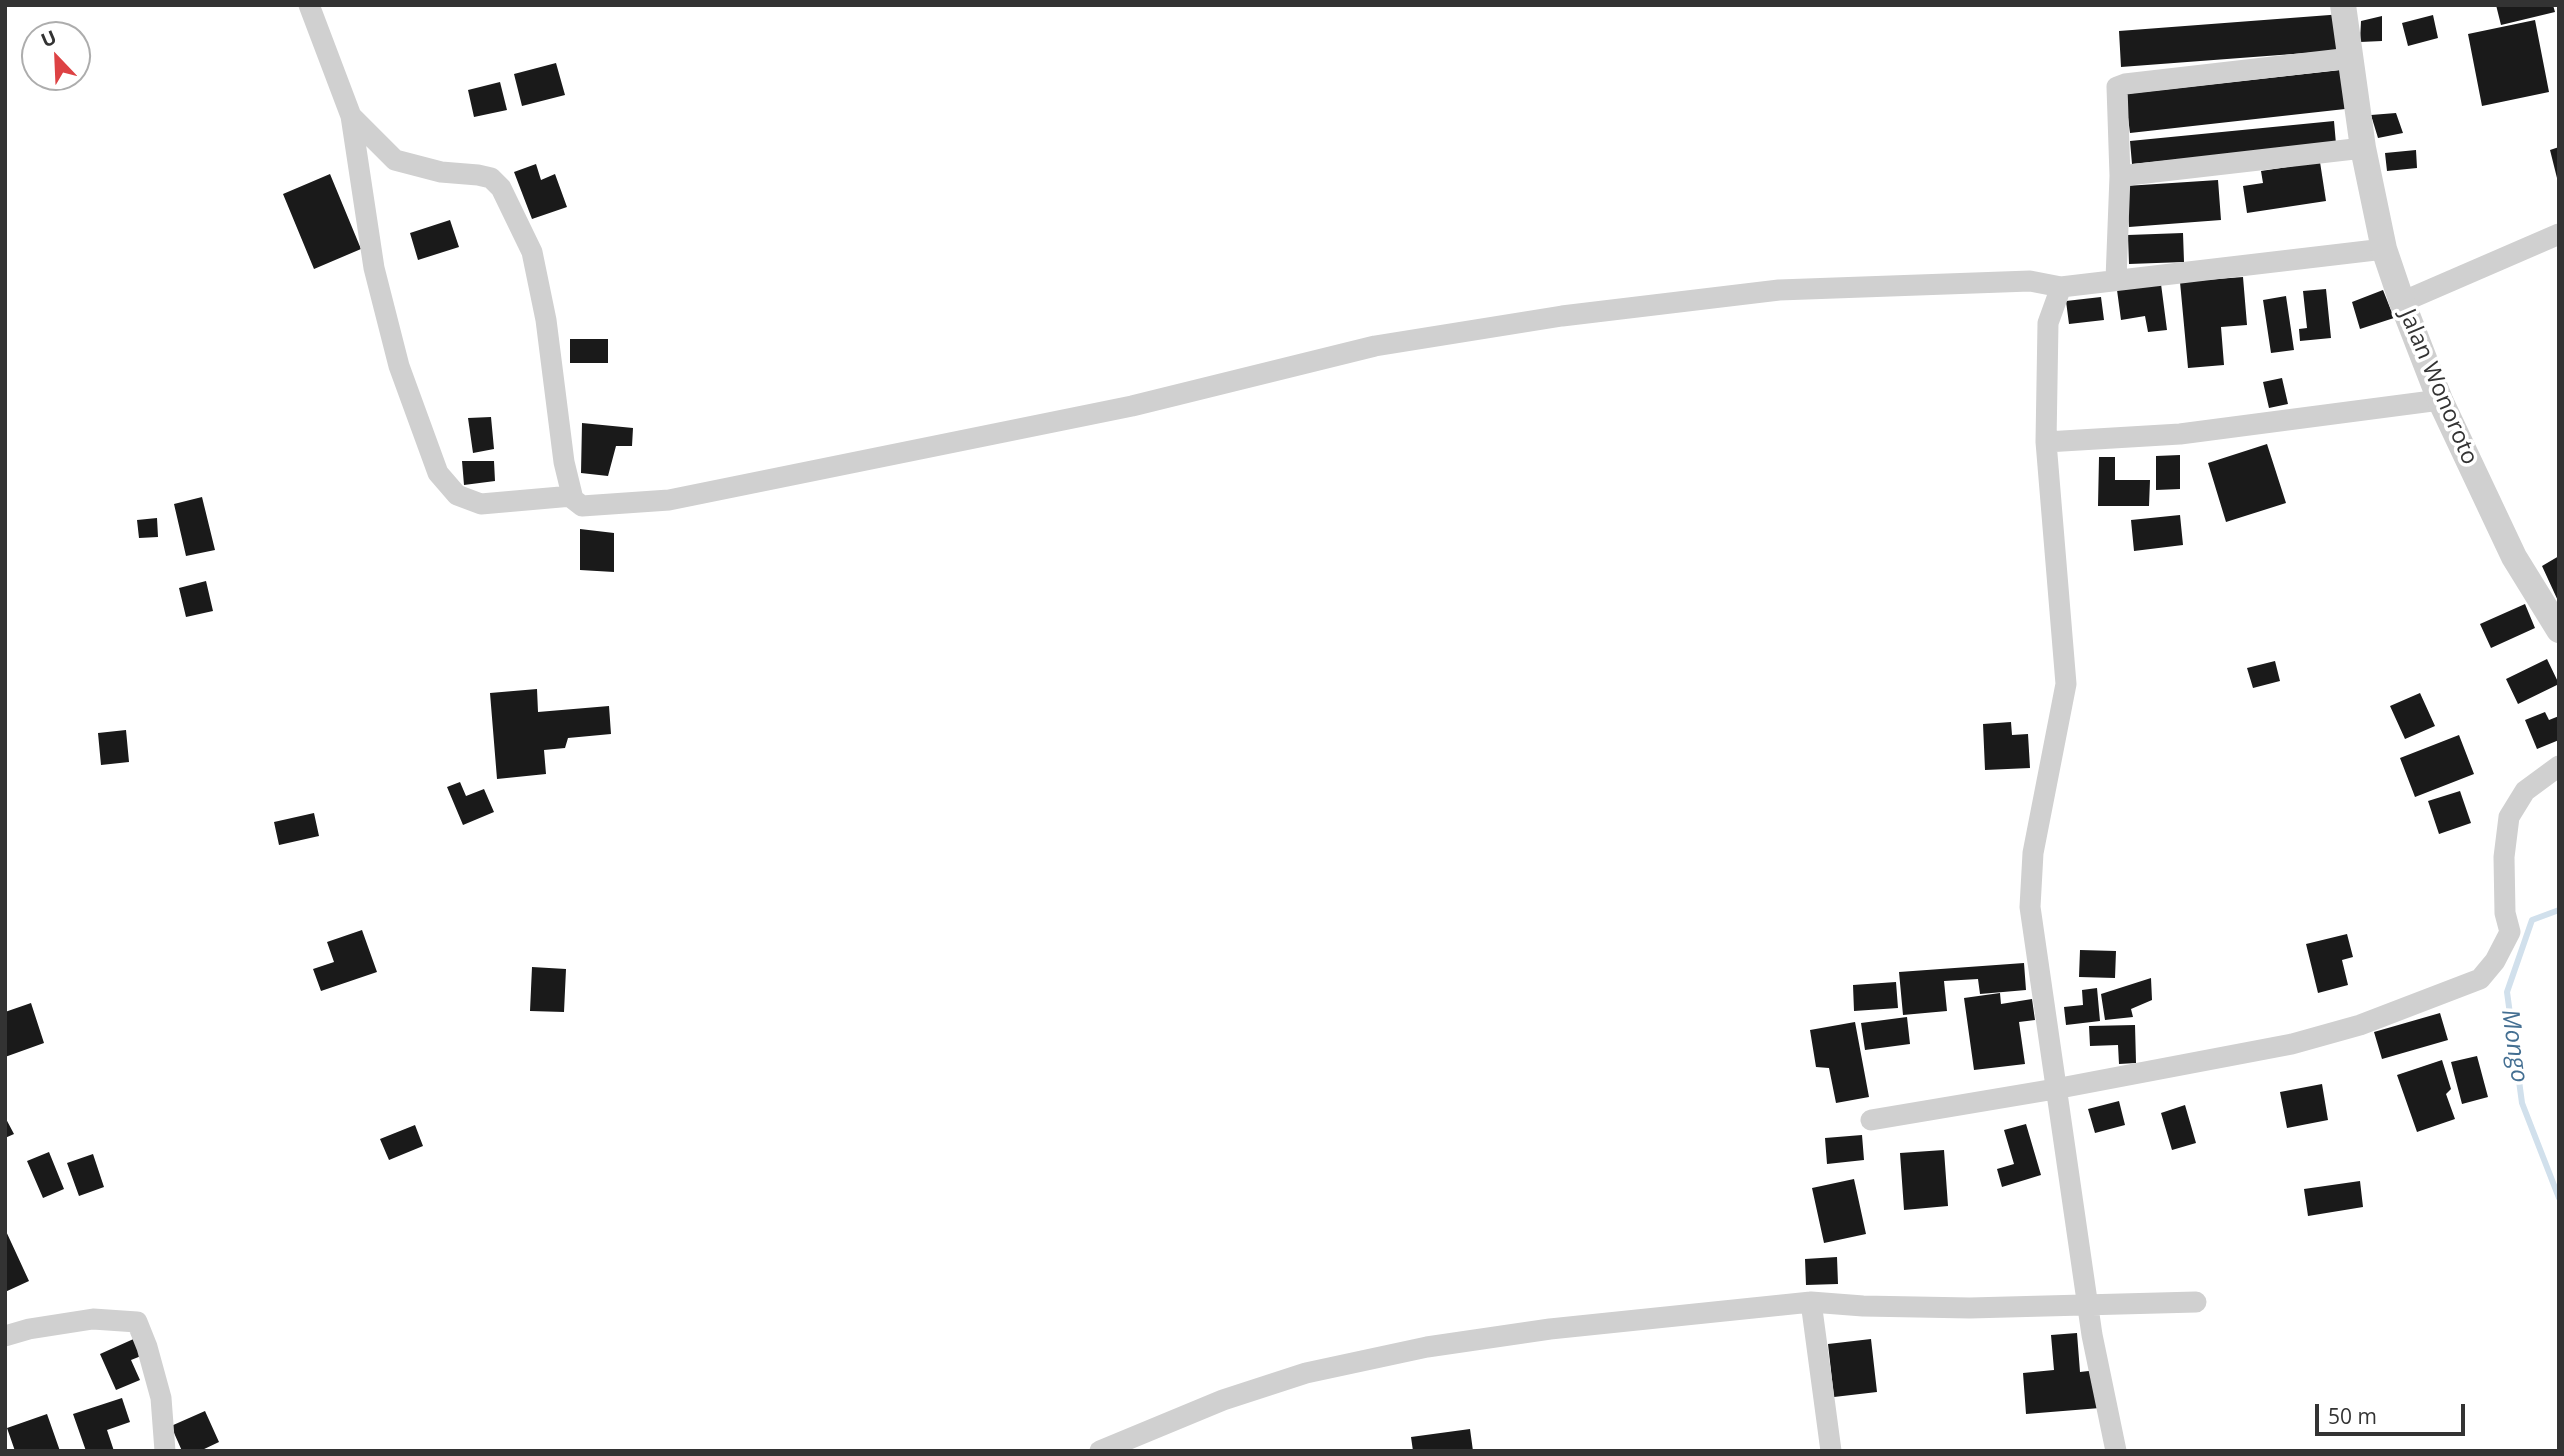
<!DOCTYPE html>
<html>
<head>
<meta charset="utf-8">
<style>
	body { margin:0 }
	#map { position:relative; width:2564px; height:1456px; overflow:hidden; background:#fff; font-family:"Open Sans",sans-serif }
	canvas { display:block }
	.frame { position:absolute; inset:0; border:7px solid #333; pointer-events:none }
	.north { position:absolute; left:21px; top:21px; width:70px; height:70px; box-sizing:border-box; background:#fff; border:2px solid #adadad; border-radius:50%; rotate:337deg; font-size:19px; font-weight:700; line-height:28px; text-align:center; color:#333 }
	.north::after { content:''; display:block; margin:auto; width:24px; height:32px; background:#dd4244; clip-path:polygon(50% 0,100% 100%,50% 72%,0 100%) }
	.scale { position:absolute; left:2315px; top:1404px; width:150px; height:32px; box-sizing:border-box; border:4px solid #333; border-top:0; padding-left:9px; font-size:21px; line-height:24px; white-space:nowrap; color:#333; -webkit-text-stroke:5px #fff; paint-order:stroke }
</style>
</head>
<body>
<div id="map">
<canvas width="2564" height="1456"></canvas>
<div class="frame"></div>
<div class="north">U</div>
<div class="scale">50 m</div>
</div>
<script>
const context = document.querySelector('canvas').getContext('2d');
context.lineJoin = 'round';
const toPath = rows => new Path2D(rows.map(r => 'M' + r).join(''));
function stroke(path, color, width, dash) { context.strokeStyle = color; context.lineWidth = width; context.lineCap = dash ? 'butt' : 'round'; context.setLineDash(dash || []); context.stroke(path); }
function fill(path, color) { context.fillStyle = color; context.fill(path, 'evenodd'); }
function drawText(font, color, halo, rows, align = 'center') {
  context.font = font + ' "Open Sans",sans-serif'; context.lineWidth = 7; context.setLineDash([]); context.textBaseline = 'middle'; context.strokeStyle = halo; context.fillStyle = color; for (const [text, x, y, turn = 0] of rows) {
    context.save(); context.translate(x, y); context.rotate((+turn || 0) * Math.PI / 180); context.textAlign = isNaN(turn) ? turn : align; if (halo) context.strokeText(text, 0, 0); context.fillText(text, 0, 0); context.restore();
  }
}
stroke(toPath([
	[2559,910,2532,920,2507,992,2522,1103,2559,1198]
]), '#d1e0ec', 6);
fill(toPath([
	[2496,5,2553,5,2555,12,2501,25],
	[2343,14,2346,50,2121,67,2119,31],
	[2433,15,2438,38,2408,46,2402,23],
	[2382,16,2382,41,2360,42,2361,21],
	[2535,20,2549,92,2482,106,2468,34],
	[556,63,565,95,522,106,514,74],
	[2341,70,2345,109,2130,133,2125,94],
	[500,82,507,110,474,117,468,90],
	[2396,113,2403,133,2378,138,2371,115],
	[2334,121,2336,144,2132,164,2130,141],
	[2559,147,2559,182,2558,182,2550,150],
	[2416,150,2417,168,2387,171,2385,153],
	[2320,162,2326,201,2247,213,2243,186,2263,183,2261,171],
	[536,164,541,180,555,174,567,207,532,219,514,172],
	[330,174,361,249,314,269,283,194],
	[2218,180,2221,220,2129,227,2126,186],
	[450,220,459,247,418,260,410,233],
	[2183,233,2184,262,2129,264,2128,235],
	[2243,277,2247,325,2221,327,2224,365,2188,368,2180,282],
	[2161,284,2167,330,2148,332,2145,316,2121,320,2117,290],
	[2326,289,2331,338,2300,341,2299,329,2307,328,2303,291],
	[2383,290,2394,318,2360,329,2352,302],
	[2286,296,2294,350,2271,353,2263,300],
	[2101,297,2104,320,2069,324,2066,301],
	[570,339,608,339,608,363,570,363],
	[2282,378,2288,404,2269,408,2263,382],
	[491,417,494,449,473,453,468,418],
	[582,423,633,428,632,446,616,446,608,476,581,473],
	[2267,444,2286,503,2226,522,2208,463],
	[2180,455,2180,489,2156,490,2156,456],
	[2099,457,2115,457,2115,480,2150,480,2149,506,2098,506],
	[462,461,494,461,495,481,464,485],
	[202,497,215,550,186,556,174,504],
	[2180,515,2183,545,2134,551,2131,520],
	[157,518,158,537,139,538,137,520],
	[580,529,614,533,614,572,580,570],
	[2559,556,2559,603,2542,566],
	[206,581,213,611,186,617,179,588],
	[2525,604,2535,628,2491,648,2480,624],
	[2547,659,2559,684,2518,704,2506,679],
	[2275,661,2280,681,2253,688,2247,668],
	[537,689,538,712,609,706,611,734,568,738,565,748,544,750,546,774,497,779,490,693],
	[2420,693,2435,726,2405,739,2390,706],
	[2545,712,2549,720,2559,716,2559,740,2537,749,2525,720],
	[2011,722,2012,735,2028,734,2030,768,1985,770,1983,724],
	[126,730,129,762,101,765,98,733],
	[2459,735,2474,774,2415,797,2400,758],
	[460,782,466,796,484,789,494,812,463,825,447,787],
	[2460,791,2471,823,2439,834,2428,801],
	[314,813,319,836,279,845,274,822],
	[362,930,377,972,321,991,313,969,334,962,327,942],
	[2347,934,2353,957,2342,960,2348,985,2318,993,2306,944],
	[2080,950,2116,951,2115,978,2079,977],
	[2024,963,2026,990,1980,994,1978,979,1944,981,1947,1011,1903,1015,1899,972],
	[532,967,566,969,564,1012,530,1011],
	[2151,978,2152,1000,2131,1009,2133,1017,2105,1020,2101,994],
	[1896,982,1898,1008,1854,1011,1853,985],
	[2097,988,2100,1021,2066,1025,2064,1007,2083,1005,2082,990],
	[2000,993,2001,1004,2032,999,2035,1020,2019,1022,2025,1064,1974,1070,1964,998],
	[31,1003,44,1043,5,1057,5,1012],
	[2440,1013,2448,1040,2382,1059,2374,1032],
	[1907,1017,1910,1044,1865,1050,1861,1023],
	[1855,1022,1869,1097,1836,1103,1829,1068,1816,1067,1810,1030],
	[2135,1025,2136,1063,2119,1064,2118,1045,2090,1046,2089,1026],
	[2477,1056,2488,1097,2462,1104,2451,1062],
	[2442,1060,2451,1089,2446,1094,2455,1119,2417,1132,2397,1075],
	[2322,1084,2328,1120,2287,1128,2280,1092],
	[2119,1101,2125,1125,2095,1133,2088,1109],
	[2185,1105,2196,1143,2172,1150,2161,1113],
	[5,1117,14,1134,5,1138],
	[2026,1124,2041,1175,2002,1187,1997,1169,2014,1164,2004,1130],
	[415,1125,423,1146,389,1160,380,1139],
	[1862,1135,1864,1160,1827,1164,1825,1138],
	[1944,1150,1948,1206,1904,1210,1900,1153],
	[49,1152,64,1189,43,1198,27,1161],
	[93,1154,104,1187,79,1196,67,1163],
	[1854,1179,1866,1234,1824,1243,1812,1188],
	[2360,1181,2363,1207,2308,1216,2304,1189],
	[5,1229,29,1281,5,1292],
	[1837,1257,1838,1284,1806,1285,1805,1259],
	[2077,1333,2080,1372,2097,1370,2100,1408,2026,1414,2023,1373,2054,1370,2051,1335],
	[138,1337,146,1354,131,1360,140,1380,116,1390,100,1354],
	[1871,1339,1877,1392,1834,1397,1828,1344],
	[122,1398,130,1422,107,1430,114,1451,86,1451,73,1414],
	[205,1411,219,1442,200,1451,182,1451,171,1426],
	[47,1414,60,1451,15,1451,7,1428],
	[1470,1429,1473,1451,1413,1451,1411,1437]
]), '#1a1a1a');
stroke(toPath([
	[309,5,351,116,374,268,399,366,438,473,457,495,481,504,572,496],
	[351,116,395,160,441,172,478,175,491,178,501,188,532,252,546,320,564,462,573,499,582,506,669,500,1132,406,1375,346,1562,316,1779,290,2030,281,2061,287,2384,249],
	[2120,176,2363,148],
	[2116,279,2120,176,2117,87,2125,84,2351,58],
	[2061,287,2048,323,2046,442,2066,684,2033,853,2030,907,2092,1335,2116,1451],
	[2402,302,2559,234],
	[2046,442,2180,434,2440,400],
	[1871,1120,2055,1089,2292,1044,2360,1025,2480,979,2495,961,2510,932,2505,913,2504,857,2509,817,2525,791,2559,766],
	[1811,1302,1831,1451],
	[5,1336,29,1329,93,1319,137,1322,147,1347,161,1398,165,1451],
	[1100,1451,1223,1400,1306,1373,1427,1347,1550,1329,1811,1302,1863,1306,1970,1308,2196,1302]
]), '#d0d0d0', 21);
stroke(toPath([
	[2343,5,2363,148,2384,249,2402,302,2440,400,2514,557,2559,630]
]), '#d0d0d0', 26);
drawText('23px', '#333', '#fff', [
	["Jalan Wonoroto",2438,387,67]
]);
drawText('italic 24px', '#446f92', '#fff', [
	["Mongo",2514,1046,82]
]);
</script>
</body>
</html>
